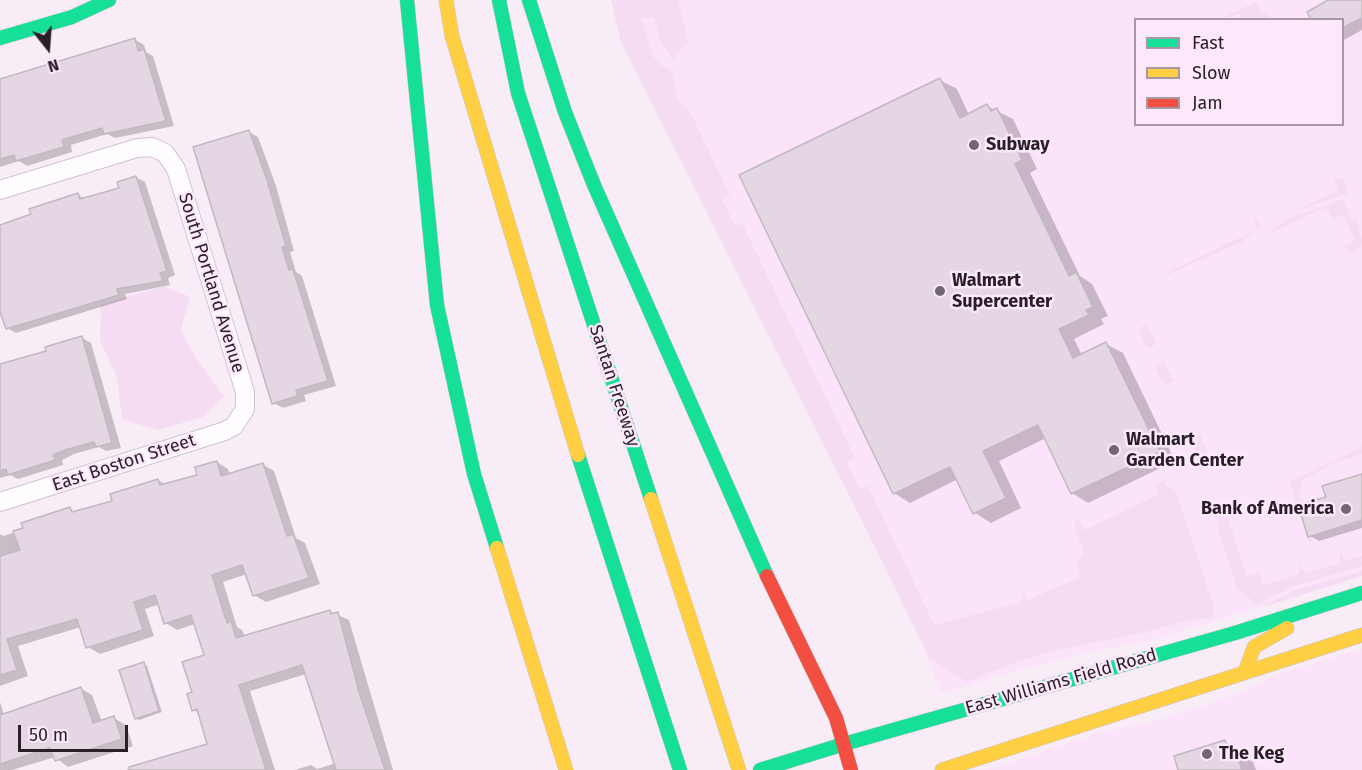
<!DOCTYPE html>
<html>
<head>
<meta charset="utf-8">
<style>
	body { margin:0 }
	#map { position:relative; width:1362px; height:770px; overflow:hidden; background:#f8edf7; font-family:"Fira Sans",sans-serif }
	canvas { display:block }
	.legend { position:absolute; left:1134px; top:18px; width:210px; height:108px; box-sizing:border-box; background:#fde8fb; border:2px solid #a898a6; margin:0; padding:8px 10px; list-style:none; font-size:18px; color:#281f27 }
	.legend li { display:flex; align-items:center; gap:12px; height:30px }
	.legend b { width:30px; border:2px solid #a898a6 }
	.north { position:absolute; left:18px; top:18px; width:60px; height:60px; -webkit-text-stroke:4px #fde8fb; paint-order:stroke; rotate:163deg; font-size:16px; font-weight:700; line-height:24px; text-align:center; color:#281f27 }
	.north::after { content:''; display:block; margin:auto; width:21px; height:27px; background:#281f27; clip-path:polygon(50% 0,100% 100%,50% 72%,0 100%) }
	.scale { position:absolute; left:18px; top:725px; width:110px; height:27px; box-sizing:border-box; border:3px solid #281f27; border-top:0; padding-left:8px; font-size:18px; line-height:21px; white-space:nowrap; color:#281f27; -webkit-text-stroke:4px #fde8fb; paint-order:stroke }
</style>
</head>
<body>
<div id="map">
<canvas width="1362" height="770"></canvas>
<ul class="legend">
<li><b style="height:8px;background:#16e098"></b>Fast</li>
<li><b style="height:8px;background:#ffcf43"></b>Slow</li>
<li><b style="height:8px;background:#f24e42"></b>Jam</li>
</ul>
<div class="north">N</div>
<div class="scale">50 m</div>
</div>
<script>
const context = document.querySelector('canvas').getContext('2d');
context.lineJoin = 'round';
function fill(path, color) { context.fillStyle = color; context.fill(path, 'evenodd'); }
const toPath = rows => new Path2D(rows.map(r => 'M' + r).join(''));
function stroke(path, color, width, dash) { context.strokeStyle = color; context.lineWidth = width; context.lineCap = dash ? 'butt' : 'round'; context.setLineDash(dash || []); context.stroke(path); }
function drawText(font, color, halo, rows, align = 'center') {
  context.font = font + ' "Fira Sans",sans-serif'; context.lineWidth = 5; context.setLineDash([]); context.textBaseline = 'middle'; context.strokeStyle = halo; context.fillStyle = color; for (const [text, x, y, turn = 0] of rows) {
    context.save(); context.translate(x, y); context.rotate((+turn || 0) * Math.PI / 180); context.textAlign = isNaN(turn) ? turn : align; if (halo) context.strokeText(text, 0, 0); context.fillText(text, 0, 0); context.restore();
  }
}
fill(toPath([
	[611,0,1362,0,1362,576,1150,641,1080,654,941,693,921,643,833,462,621,42],
	[1136,20,1342,20,1342,124,1136,124],
	[1362,648,1362,770,986,770,1097,733,1155,721,1223,699,1279,674]
]), '#fbe4f9');
fill(toPath([
	[611,0,678,0,688,41,673,59,661,43,654,17,642,19,652,54,657,62,672,72,677,98,691,114,730,195,722,199,735,226,742,223,855,458,847,462,860,489,868,486,934,625,1022,602,1021,592,1028,600,1081,577,1077,564,1084,552,1075,528,1076,520,1079,520,1084,530,1159,494,1155,484,1166,481,1166,485,1176,491,1215,611,1211,618,1186,621,1141,633,1053,651,1019,661,967,682,931,659,621,42],
	[1256,2,1262,15,1267,12,1271,19,1242,19,1239,14,1219,19],
	[1338,178,1344,180,1348,193,1290,213,1338,191,1334,179],
	[1344,199,1351,219,1356,218,1362,239,1361,247,1354,252,1347,251,1345,246,1355,240,1343,215,1332,219,1326,207,1268,234,1287,219],
	[1255,217,1261,227,1240,243,1169,274,1165,273,1258,229,1254,220],
	[164,286,190,297,181,330,194,355,224,397,203,417,158,430,122,419,117,378,100,340,101,304],
	[1147,324,1156,343,1151,348,1145,345,1140,333,1141,327],
	[1164,361,1174,381,1167,385,1162,382,1156,370,1157,366],
	[1200,435,1208,453,1203,458,1199,457,1191,443,1193,438],
	[1362,447,1362,454,1334,463,1302,480,1299,494,1312,538,1311,542,1308,541,1290,482],
	[1234,507,1236,510,1227,514,1246,576,1259,573,1263,586,1300,574,1299,563,1305,573,1340,563,1340,551,1345,561,1362,556,1362,566,1295,586,1257,604,1237,589,1217,525,1220,514],
	[1362,571,1362,576,1260,608,1298,589]
]), '#f5dcf3');
fill(toPath([
	[1334,0,1362,0,1362,30,1342,41,1342,20,1307,20],
	[134,39,144,45,146,52,153,56,174,126,115,138,107,134,71,145,72,152,27,166,19,161,0,167,0,80],
	[940,80,957,89,969,115,987,106,1013,119,1037,169,1030,173,1080,276,1092,284,1108,316,1101,319,1104,324,1074,339,1082,355,1106,344,1123,353,1175,461,1088,503,1072,493,1046,438,999,461,1021,508,991,523,975,513,958,479,910,503,894,493],
	[249,132,258,137,276,186,294,251,290,252,296,272,302,276,336,386,304,395,306,401,283,408,274,403],
	[136,177,145,182,175,275,168,278,170,285,125,294,127,299,16,333,7,328,0,307,0,226,78,195,85,199,120,189],
	[82,338,91,343,121,448,106,451,99,447,74,454,62,460,63,465,18,479,10,475,0,478,0,366,48,352],
	[217,462,228,469,230,475,262,464,274,471,296,538,305,543,320,584,266,602,254,595,247,574,223,582,237,627,242,630,245,637,329,611,349,620,393,770,295,770,311,765,317,769,336,763,306,674,250,691,275,770,126,770,209,745,199,713,193,710,193,693,206,656,195,624,177,630,166,623,160,604,145,609,154,636,100,654,88,647,81,627,18,646,28,676,0,686,0,534,3,536,25,529,70,509,76,513,114,502,158,480,166,485,199,476],
	[1362,476,1362,528,1319,541,1310,536,1328,498],
	[143,664,147,666,162,712,139,720,136,718],
	[80,688,92,695,102,722,114,718,126,725,133,746,68,767,55,757,12,770,0,770,0,702,4,715],
	[1225,742,1241,751,1243,757,1253,762,1256,770,1180,770]
]), '#0003');
const building = toPath([
	[1328,0,1362,0,1362,18,1342,28,1342,20,1311,20,1307,12,1328,0],
	[135,38,138,51,144,49,166,121,104,134,102,128,62,140,64,147,16,161,14,155,0,159,0,79,135,38],
	[940,78,960,118,987,104,991,111,997,108,1022,160,1015,164,1069,276,1076,272,1093,307,1086,310,1089,315,1059,329,1073,358,1106,342,1160,452,1071,494,1038,425,983,451,1006,498,973,514,950,467,893,494,739,175,940,78],
	[249,130,267,180,286,246,282,247,289,270,293,269,328,381,296,390,297,396,272,404,193,147,249,130],
	[136,176,167,271,160,273,163,281,117,289,119,295,6,329,0,312,0,225,31,214,29,209,78,193,80,199,119,188,117,182,136,176],
	[82,336,112,443,96,447,94,442,65,450,53,455,55,460,8,475,6,469,0,471,0,364,46,351,45,347,82,336],
	[217,461,221,476,263,463,287,536,293,534,309,578,253,596,242,565,212,575,227,623,231,621,236,638,330,610,331,614,338,612,359,692,385,770,336,770,302,665,239,685,266,770,129,770,129,767,207,744,197,709,192,711,187,694,192,692,182,662,204,655,191,615,164,624,155,595,134,602,143,630,86,648,77,619,7,639,17,670,0,675,0,556,20,550,13,531,23,528,21,523,70,507,72,512,112,501,110,494,158,479,160,485,197,475,195,467,217,461],
	[1362,474,1362,520,1308,537,1298,505,1326,497,1322,486,1362,474],
	[144,662,159,711,135,719,119,670,144,662],
	[81,687,93,723,114,716,122,739,55,761,50,748,0,764,0,715,81,687],
	[1225,740,1229,753,1236,751,1242,770,1178,770,1174,756,1225,740]
]);
fill(building, '#e5d6e4');
stroke(building, '#c2b8c1', 1.5);
const street = toPath([
	[0,190,137,148,152,147,165,153,176,169,245,392,245,409,234,426,225,431,0,502]
]);
const fast = toPath([
	[407,0,437,305,474,474,497,548],
	[499,0,518,93,651,499],
	[529,0,565,112,594,185,767,576],
	[0,38,72,17,109,0],
	[578,455,680,770],
	[844,744,1235,633,1362,593],
	[760,770,844,744]
]);
const slow = toPath([
	[446,0,452,36,578,455],
	[651,499,739,770],
	[497,548,566,770],
	[1245,672,1254,647,1287,628],
	[942,770,1362,635]
]);
const jam = toPath([
	[767,576,836,718,851,770]
]);
stroke(street, '#cdc4cc', 20);
stroke(fast, '#cdc4cc', 15);
stroke(slow, '#cdc4cc', 15);
stroke(jam, '#cdc4cc', 15);
stroke(street, '#fefcfe', 18);
stroke(fast, '#16e098', 14);
stroke(slow, '#ffcf43', 14);
stroke(jam, '#f24e42', 14);
for (const [x, y, r, color] of [
	[974,145,6,"#716770"],
	[940,291,6,"#716770"],
	[1114,450,6,"#716770"],
	[1346,509,6,"#716770"],
	[1207,754,6,"#716770"]
]) { const dot = new Path2D(); dot.arc(x, y, r, 0, 2 * Math.PI); context.fillStyle = color; context.fill(dot); stroke(dot, '#fde8fb', 2); }
drawText('bold 18px', '#281f27', '#fde8fb', [
	["Subway",986,145],
	["Walmart",952,281],
	["Supercenter",952,302],
	["Walmart",1126,440],
	["Garden Center",1126,461],
	["Bank of America",1334,509,"right"],
	["The Keg",1219,754]
], 'left');
drawText('18px', '#281f27', '#fde8fb', [
	["South Portland Avenue",211,283,73],
	["Santan Freeway",614,386,72],
	["East Boston Street",124,463,-18],
	["East Williams Field Road",1061,682,-16]
]);
</script>
</body>
</html>
